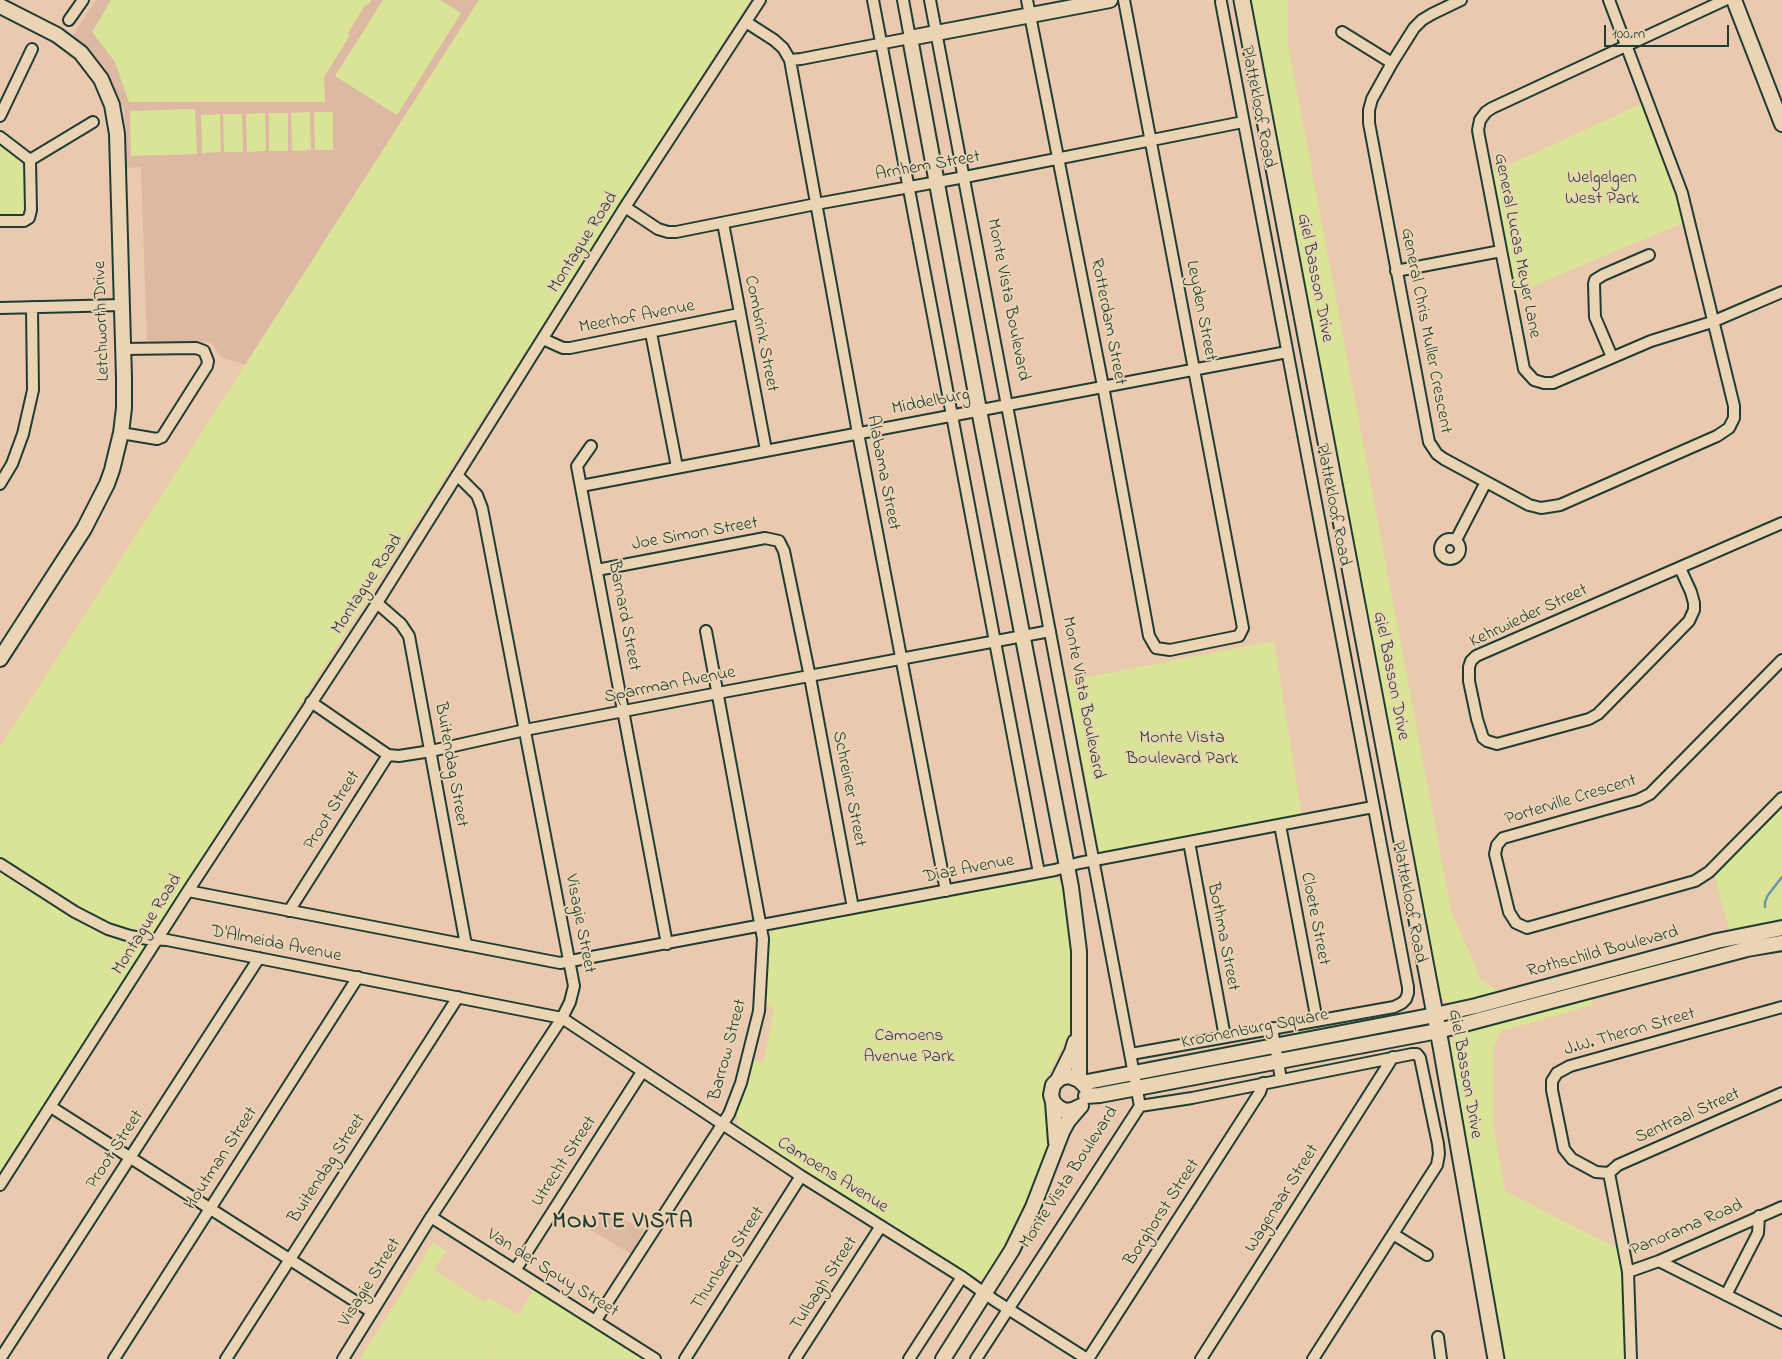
<!DOCTYPE html>
<html>
<head>
<meta charset="utf-8">
<style>
	body { margin:0 }
	#map { position:relative; width:1782px; height:1359px; overflow:hidden; background:#eac9af; font-family:"Indie Flower",sans-serif }
	canvas { display:block }
	.scale { position:absolute; left:1604px; top:25px; width:125px; height:22px; box-sizing:border-box; border:2px solid #1f3d34; border-top:0; padding-left:6px; font-size:15px; line-height:18px; white-space:nowrap; color:#1f3d34; -webkit-text-stroke:4px #ebd4b4; paint-order:stroke }
</style>
</head>
<body>
<div id="map">
<canvas width="1782" height="1359"></canvas>
<div class="scale">100 m</div>
</div>
<script>
const context = document.querySelector('canvas').getContext('2d');
context.lineJoin = 'round';
function fill(path, color) { context.fillStyle = color; context.fill(path, 'evenodd'); }
const toPath = rows => new Path2D(rows.map(r => 'M' + r).join(''));
function stroke(path, color, width, dash) { context.strokeStyle = color; context.lineWidth = width; context.lineCap = dash ? 'butt' : 'round'; context.setLineDash(dash || []); context.stroke(path); }
function drawText(font, color, halo, rows, align = 'center') {
  context.font = font + ' "Indie Flower",sans-serif'; context.lineWidth = 4; context.setLineDash([]); context.textBaseline = 'middle'; context.strokeStyle = halo; context.fillStyle = color; for (const [text, x, y, turn = 0] of rows) {
    context.save(); context.translate(x, y); context.rotate((+turn || 0) * Math.PI / 180); context.textAlign = isNaN(turn) ? turn : align; if (halo) context.strokeText(text, 0, 0); context.fillText(text, 0, 0); context.restore();
  }
}
fill(toPath([
	[96,0,480,0,246,365,221,357,211,342,147,342,141,167,126,168,124,109,109,76,88,50,73,35],
	[605,1209,644,1230,631,1254,591,1230]
]), '#ddb9a4');
fill(toPath([
	[111,0,372,0,368,5,366,4,348,33,350,35,324,77,325,102,129,102,115,62,92,32],
	[383,0,440,0,461,13,397,115,335,76],
	[479,0,750,0,0,1173,0,747],
	[1248,0,1288,0,1288,44,1451,910,1481,980,1499,991,1501,996,1453,1005,1445,1001,1439,994],
	[1641,104,1674,192,1683,223,1514,294,1491,173],
	[195,109,197,154,131,156,130,111],
	[310,112,311,150,292,151,291,113],
	[314,112,333,112,333,150,315,150],
	[265,113,266,151,247,152,246,114],
	[269,113,288,113,288,151,269,151],
	[220,114,221,152,202,153,201,115],
	[223,114,242,114,243,152,224,152],
	[0,142,16,155,25,172,27,209,23,216,0,216],
	[1274,641,1302,816,1100,855,1067,681],
	[1782,804,1782,919,1729,929,1715,878,1712,875],
	[1050,878,1058,880,1063,886,1069,923,1072,970,1070,1031,1043,1086,1047,1142,1046,1151,1031,1191,999,1257,987,1277,978,1278,963,1270,961,1272,742,1128,738,1124,738,1115,736,1114,753,1062,764,1061,774,1010,765,1000,769,938,772,932,778,929],
	[1591,996,1593,1005,1501,1031,1494,1046,1493,1123,1505,1191,1614,1247,1618,1246,1624,1276,1628,1359,1504,1359,1448,1047,1449,1046,1451,1040,1460,1033,1459,1032],
	[433,1242,446,1251,434,1270,484,1302,488,1297,518,1315,535,1288,642,1357,641,1359,490,1359,498,1345,489,1359,360,1359,421,1262,423,1263,422,1260]
]), '#d9e497');
stroke(toPath([
	[1765,907,1765,902,1768,895,1782,877]
]), '#6e95ad', 2.5);
const street = toPath([
	[873,0,1039,873],
	[930,0,1140,1106,976,1359],
	[1027,0,1103,386,1149,636,1156,648,1170,650,1239,636,1243,628,1124,0],
	[1461,0,1432,14,1422,20,1414,28,1392,63,1372,99,1369,110,1369,123,1429,442,1437,454,1444,459,1529,505,1541,508,1560,505,1717,436,1729,428,1734,418,1734,406,1682,193,1609,0],
	[1725,0,1492,108,1486,112,1480,120,1478,130,1479,136,1524,369,1534,380,1544,383,1553,383,1651,341,1712,322,1782,292],
	[69,20,83,0],
	[746,22,774,40,783,48,790,60,801,59,910,38,903,0],
	[1342,32,1392,63],
	[790,60,858,433,946,891],
	[0,116,32,49],
	[0,137,30,160,31,210,29,218,24,221,0,221],
	[30,160,93,122],
	[625,207,658,229,668,232,676,232,816,204,965,177,1243,122],
	[723,223,766,450],
	[1396,271,1501,251],
	[0,308,122,305],
	[651,333,677,467],
	[543,339,563,348,570,348,739,314],
	[1612,357,1595,317,1594,284,1595,280,1603,275,1649,255],
	[121,433,157,439,162,437,207,366,208,361,204,351,196,348,123,349],
	[591,446,577,466,667,944],
	[0,484,12,464,23,434,33,390,32,307],
	[581,486,1287,352],
	'1440 549a10 10 0 1 1 20 0a10 10 0 1 1-20 0Z',
	[1456,540,1486,482],
	[1680,568,1691,592,1694,603,1694,610,1689,621,1598,714,1589,719,1497,744,1487,741,1483,738,1477,719,1469,681,1469,667,1471,661,1476,656,1782,523],
	[597,570,765,538,779,541,784,551,810,677,853,908],
	[377,603,401,624,409,636,466,945],
	[1782,660,1650,794,1638,800,1503,838,1497,845,1495,854,1509,912,1516,923,1527,928,1695,881,1709,872,1782,798],
	[311,702,388,755,399,756,431,751,525,730,718,693,1050,631],
	[1280,825,1317,1021],
	[1189,842,1225,1037],
	[0,864,75,912,108,929,130,936,148,939,167,940,562,1018,801,1176,962,1277,994,1300,1087,1359],
	[188,891,560,963,1055,870,1079,863,1373,807],
	[289,911,388,755],
	[1272,1028,1281,1079],
	[1131,1054,1394,1007,1402,1003,1406,999,1408,993,1408,987,1221,2],
	[1140,1106,1192,1098,1412,1054,1417,1054,1420,1058,1438,1144,1439,1154,1437,1165,1313,1359],
	[51,1107,372,1312],
	[1609,1173,1596,1172,1585,1166,1572,1159,1564,1149,1552,1090,1552,1081,1557,1073,1570,1066,1782,1007],
	[1609,1173,1618,1165,1782,1093],
	[1609,1173,1628,1272,1631,1359],
	[0,1185,188,891,377,603,625,207,760,0],
	[431,1217,655,1359],
	[1393,1234,1427,1255],
	[1659,1261,1782,1323],
	[516,1269,642,1072],
	[1628,1272,1659,1261,1782,1207],
	[1726,1295,1758,1233,1759,1216],
	[596,1320,729,1114,741,1083,759,1011,763,939,706,631],
	[1438,1337,1441,1359],
	[0,1359,259,958],
	[114,1359,358,977],
	[226,1359,458,997],
	[343,1359,431,1217,562,1018,570,1002,574,986,482,508,477,495,457,475],
	[685,1359,801,1176],
	[795,1359,881,1226],
	[909,1359,962,1277],
	[1088,1359,1260,1092,1263,1083],
	[1201,1359,1393,1057]
]);
const secondary = toPath([
	[1734,0,1782,124],
	[0,6,57,35,81,53,101,79,112,105,117,134,124,378,124,408,121,433,112,470,107,484,84,529,0,659],
	[1058,1080,1072,1052,1075,1042],
	[1079,1080,1079,951,1071,887,979,410,910,38,1110,0],
	[1082,1083,1435,1015,1476,1006,1717,941,1782,928],
	[1086,1096,1100,1095,1438,1031,1747,949,1782,943],
	[1053,1102,1058,1107,1065,1111,1073,1110,1081,1106],
	[1056,1142,1053,1102,1051,1095,1053,1085,1060,1078,1069,1076,1079,1080,1085,1086],
	[943,1359,1012,1250,1033,1207,1062,1132,1068,1121,1080,1107]
]);
const primary = toPath([
	[1242,0,1441,1046,1496,1359]
]);
stroke(street, '#1f3d34', 14);
stroke(secondary, '#1f3d34', 18);
stroke(primary, '#1f3d34', 19);
stroke(street, '#ebd4b4', 10);
stroke(secondary, '#ebd4b4', 14);
stroke(primary, '#ebd4b4', 15);
drawText('18px', '#1f3d34', '#ebd4b4', [
	["Plattekloof Road",1257,107,79],
	["Arnhem Street",928,167,-10],
	["Montague Road",584,243,-58],
	["General Lucas Meyer Lane",1516,246,79],
	["Giel Basson Drive",1314,278,79],
	["Monte Vista Boulevard",1007,300,79],
	["Leyden Street",1200,311,79],
	["Meerhof Avenue",637,318,-11],
	["Letchworth Drive",103,321,-92],
	["Rotterdam Street",1107,322,79],
	["General Chris Muller Crescent",1425,331,79],
	["Combrink Street",760,334,79],
	["Middelburg",931,403,-11],
	["Alabama Street",882,473,79],
	["Plattekloof Road",1332,505,79],
	["Joe Simon Street",695,535,-10],
	["Montague Road",368,585,-57],
	["Barnard Street",623,616,79],
	["Kehrwieder Street",1529,617,-25],
	["Giel Basson Drive",1390,676,79],
	["Sparrman Avenue",670,686,-11],
	["Monte Vista Boulevard",1082,698,79],
	["Buitendag Street",450,765,80],
	["Schreiner Street",848,789,79],
	["Porterville Crescent",1571,801,-17],
	["Proot Street",333,811,-58],
	["Diaz Avenue",969,870,-11],
	["Plattekloof Road",1408,902,79],
	["Cloete Street",1314,919,79],
	["Visagie Street",579,924,79],
	["Montague Road",148,925,-58],
	["Bothma Street",1222,937,79],
	["D'Almeida Avenue",276,945,11],
	["Rothschild Boulevard",1603,953,-15],
	["Kroonenburg Square",1255,1030,-11],
	["J.W. Theron Street",1630,1033,-16],
	["Barrow Street",729,1050,-75],
	["Giel Basson Drive",1464,1074,80],
	["Sentraal Street",1688,1117,-24],
	["Proot Street",116,1150,-57],
	["Houtman Street",222,1159,-57],
	["Utrecht Street",565,1162,-57],
	["Buitendag Street",328,1169,-57],
	["Camoens Avenue",832,1176,32],
	["Monte Vista Boulevard",1070,1178,-57],
	["Wagenaar Street",1283,1199,-58],
	["Borghorst Street",1163,1213,-57],
	["Panorama Road",1687,1229,-23],
	["Thunberg Street",729,1259,-57],
	["Van der Spuy Street",552,1274,32],
	["Visagie Street",371,1283,-58],
	["Tulbagh Street",825,1284,-57]
]);
drawText('18px', '#284539', '#ebd4b4', [
	["Welgelgen",1602,179],
	["West Park",1602,200],
	["Monte Vista",1182,739],
	["Boulevard Park",1182,760],
	["Camoens",909,1037],
	["Avenue Park",909,1058]
]);
context.letterSpacing = '1px';
drawText('bold 22px', '#1f3d34', '#ebd4b4', [
	["MONTE VISTA",623,1223]
]);
context.letterSpacing = '0px';
</script>
</body>
</html>
